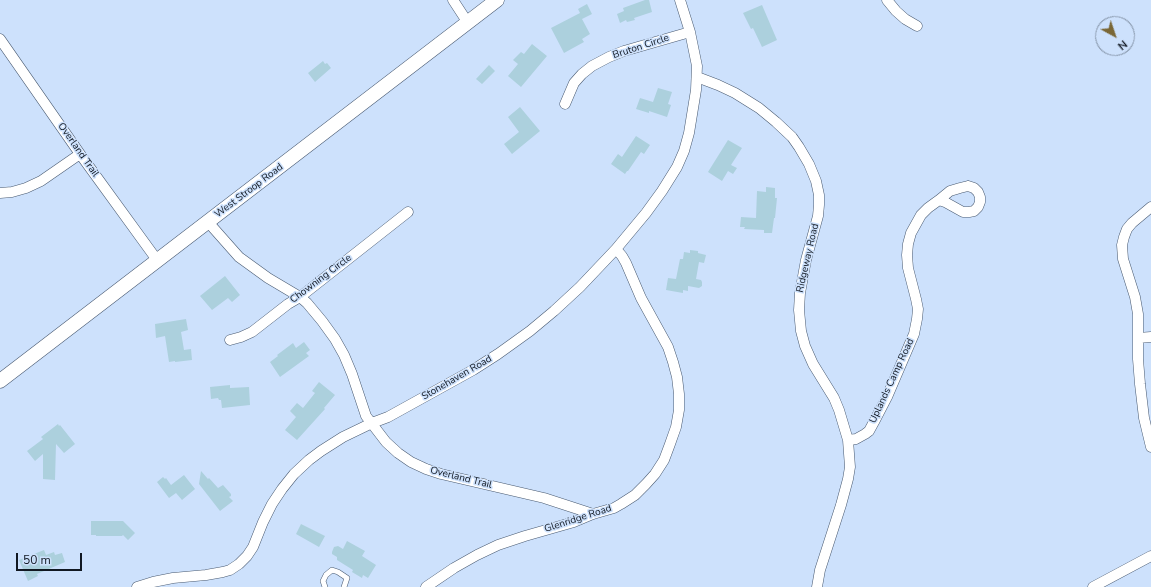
<!DOCTYPE html>
<html>
<head>
<meta charset="utf-8">
<style>
	body { margin:0 }
	#map { position:relative; width:1151px; height:587px; overflow:hidden; background:#cde1fc; font-family:"Nunito Sans",sans-serif }
	canvas { display:block }
	.north { position:absolute; left:1095px; top:16px; width:40px; height:40px; box-sizing:border-box; background:#cde1fc; border:1px solid #8291a5; border-radius:50%; rotate:140deg; font-size:11px; font-weight:700; line-height:16px; text-align:center; color:#111822 }
	.north::after { content:''; display:block; margin:auto; width:14px; height:18px; background:#7a6736; clip-path:polygon(50% 0,100% 100%,50% 72%,0 100%) }
	.scale { position:absolute; left:16px; top:553px; width:66px; height:18px; box-sizing:border-box; border:2px solid #111822; border-top:0; padding-left:5px; font-size:12px; line-height:14px; white-space:nowrap; color:#111822; -webkit-text-stroke:3px #cde1fc; paint-order:stroke }
</style>
</head>
<body>
<div id="map">
<canvas width="1151" height="587"></canvas>
<div class="north">N</div>
<div class="scale">50 m</div>
</div>
<script>
const context = document.querySelector('canvas').getContext('2d');
context.lineJoin = 'round';
function fill(path, color) { context.fillStyle = color; context.fill(path, 'evenodd'); }
const toPath = rows => new Path2D(rows.map(r => 'M' + r).join(''));
function stroke(path, color, width, dash) { context.strokeStyle = color; context.lineWidth = width; context.lineCap = dash ? 'butt' : 'round'; context.setLineDash(dash || []); context.stroke(path); }
function drawText(font, color, halo, rows, align = 'center') {
  context.font = font + ' "Nunito Sans",sans-serif'; context.lineWidth = 3; context.setLineDash([]); context.textBaseline = 'middle'; context.strokeStyle = halo; context.fillStyle = color; for (const [text, x, y, turn = 0] of rows) {
    context.save(); context.translate(x, y); context.rotate((+turn || 0) * Math.PI / 180); context.textAlign = isNaN(turn) ? turn : align; if (halo) context.strokeText(text, 0, 0); context.fillText(text, 0, 0); context.restore();
  }
}
fill(toPath([
	[645,0,649,0,652,12,634,18,635,20,627,22,626,20,620,23,617,14,624,11,623,8],
	[587,4,592,14,582,19,590,34,582,39,584,42,564,53,551,28,580,13,578,9],
	[762,5,777,40,762,47,753,28,751,29,743,13],
	[532,44,547,56,521,87,508,76,518,64,513,60,521,52,524,54],
	[323,61,325,64,327,63,331,68,315,82,308,73],
	[489,65,495,71,482,84,476,79],
	[658,88,672,92,668,104,671,105,667,117,649,111,649,113,636,109,640,98,653,102],
	[520,107,540,131,512,154,504,144,519,132,508,117],
	[636,136,650,145,644,154,641,152,628,171,627,171,625,174,611,164,618,154,622,157],
	[728,140,742,148,731,165,737,168,733,174,728,171,722,181,708,172],
	[766,187,775,188,775,198,777,198,775,218,774,218,772,233,764,233,764,230,744,229,745,227,740,227,741,217,756,218,757,191,766,192],
	[690,250,698,251,698,253,706,255,704,263,699,262,696,279,701,280,702,282,702,286,699,288,688,286,688,291,683,290,683,293,666,290,668,278,676,279,680,259,683,259,684,252,690,253],
	[225,276,240,295,232,302,228,298,212,310,200,296],
	[186,319,188,330,181,332,184,350,191,349,192,360,175,362,175,361,169,362,165,336,156,338,155,324],
	[304,342,310,350,306,353,309,356,280,377,270,362,278,356,277,355,293,343,296,348],
	[319,382,335,395,324,408,325,409,297,440,285,430,296,417,290,411,297,403,303,408,315,393,312,391],
	[230,385,230,388,249,387,250,405,222,408,221,400,219,400,218,398,211,399,210,387],
	[58,424,59,426,60,425,75,444,64,453,56,444,55,480,43,479,43,454,35,461,27,451,43,439,41,437],
	[201,471,208,479,209,478,218,488,223,485,231,494,231,496,229,497,233,501,220,511,199,484],
	[184,475,195,489,182,500,176,493,169,498,157,482,163,477,165,479,166,478,171,485],
	[91,521,123,521,135,533,128,540,123,535,122,536,96,536,96,535,91,535],
	[301,524,325,536,319,547,296,534],
	[347,541,365,551,362,556,376,565,368,578,363,575,362,578,352,572,353,570,337,560,337,557,332,554,332,552,334,547,338,546,343,549],
	[44,550,46,555,54,552,55,555,62,553,65,562,37,574,38,576,28,581,19,560]
]), '#acd0dd');
const service = toPath([
	[325,587,323,581,326,575,332,570,338,572,347,578,344,587]
]);
const minor = toPath([
	[453,0,468,23],
	[887,0,896,11,905,19,917,26],
	[0,39,80,154,157,260],
	[697,77,718,85,735,93,759,108,776,122,792,137,799,147,809,164,816,181,819,195,819,205,818,216,806,260,800,293,799,310,801,331,805,346,813,364,834,398,839,410,848,440,850,467,848,479,841,505,820,570,817,587],
	[565,104,574,83,582,74,592,66,609,57,624,51,690,32],
	[968,186,974,188,978,192,980,197,980,202,978,207,974,211,969,212,963,212,945,202,939,200,950,191,960,188,968,186],
	[0,193,12,192,26,188,41,181,80,154],
	[1151,207,1132,223,1127,229,1124,237,1122,245,1123,259,1135,297,1138,314,1138,359,1140,384,1144,418,1151,447],
	[208,222,239,257,268,278,300,297,307,303,322,321,335,339,344,355,352,374,366,416,386,442,398,453,411,462,426,469,441,474,544,498,593,514],
	[1138,338,1151,337],
	[230,340,241,337,252,332,288,304,300,297,408,212],
	[848,440,856,439,865,434,869,431,875,420,887,397,914,334,917,319,918,309,916,299,908,268,907,255,908,244,911,233,921,215,928,208,939,200],
	[137,587,153,582,173,578,206,575,223,572,230,570,239,564,247,556,253,547,263,522,272,504,282,489,294,474,309,460,321,451,343,437,372,423,388,417,473,370,498,354,530,331,554,311,580,287,616,249,646,213,662,191,677,167,684,151,689,133,696,90,697,66,690,32,680,0],
	[426,587,454,568,477,555,498,545,525,536,574,522,593,514,614,508,621,504,635,495,646,484,655,474,664,460,670,444,676,427,679,410,679,394,677,377,673,362,668,347,641,298,626,263,622,256,616,249],
	[1093,587,1151,556]
]);
const secondary = toPath([
	[0,381,497,0]
]);
stroke(service, '#495a71', 6);
stroke(minor, '#495a71', 11);
stroke(secondary, '#495a71', 15);
stroke(service, '#fff', 5);
stroke(minor, '#fff', 10);
stroke(secondary, '#fff', 14);
drawText('10px', '#111822', '#cde1fc', [
	["Bruton Circle",641,47,-18],
	["Overland Trail",78,150,55],
	["West Stroop Road",249,191,-37],
	["Ridgeway Road",808,258,-77],
	["Chowning Circle",321,279,-37],
	["Stonehaven Road",457,378,-30],
	["Uplands Camp Road",892,381,-65],
	["Overland Trail",461,478,14],
	["Glenridge Road",578,519,-18]
]);
</script>
</body>
</html>
